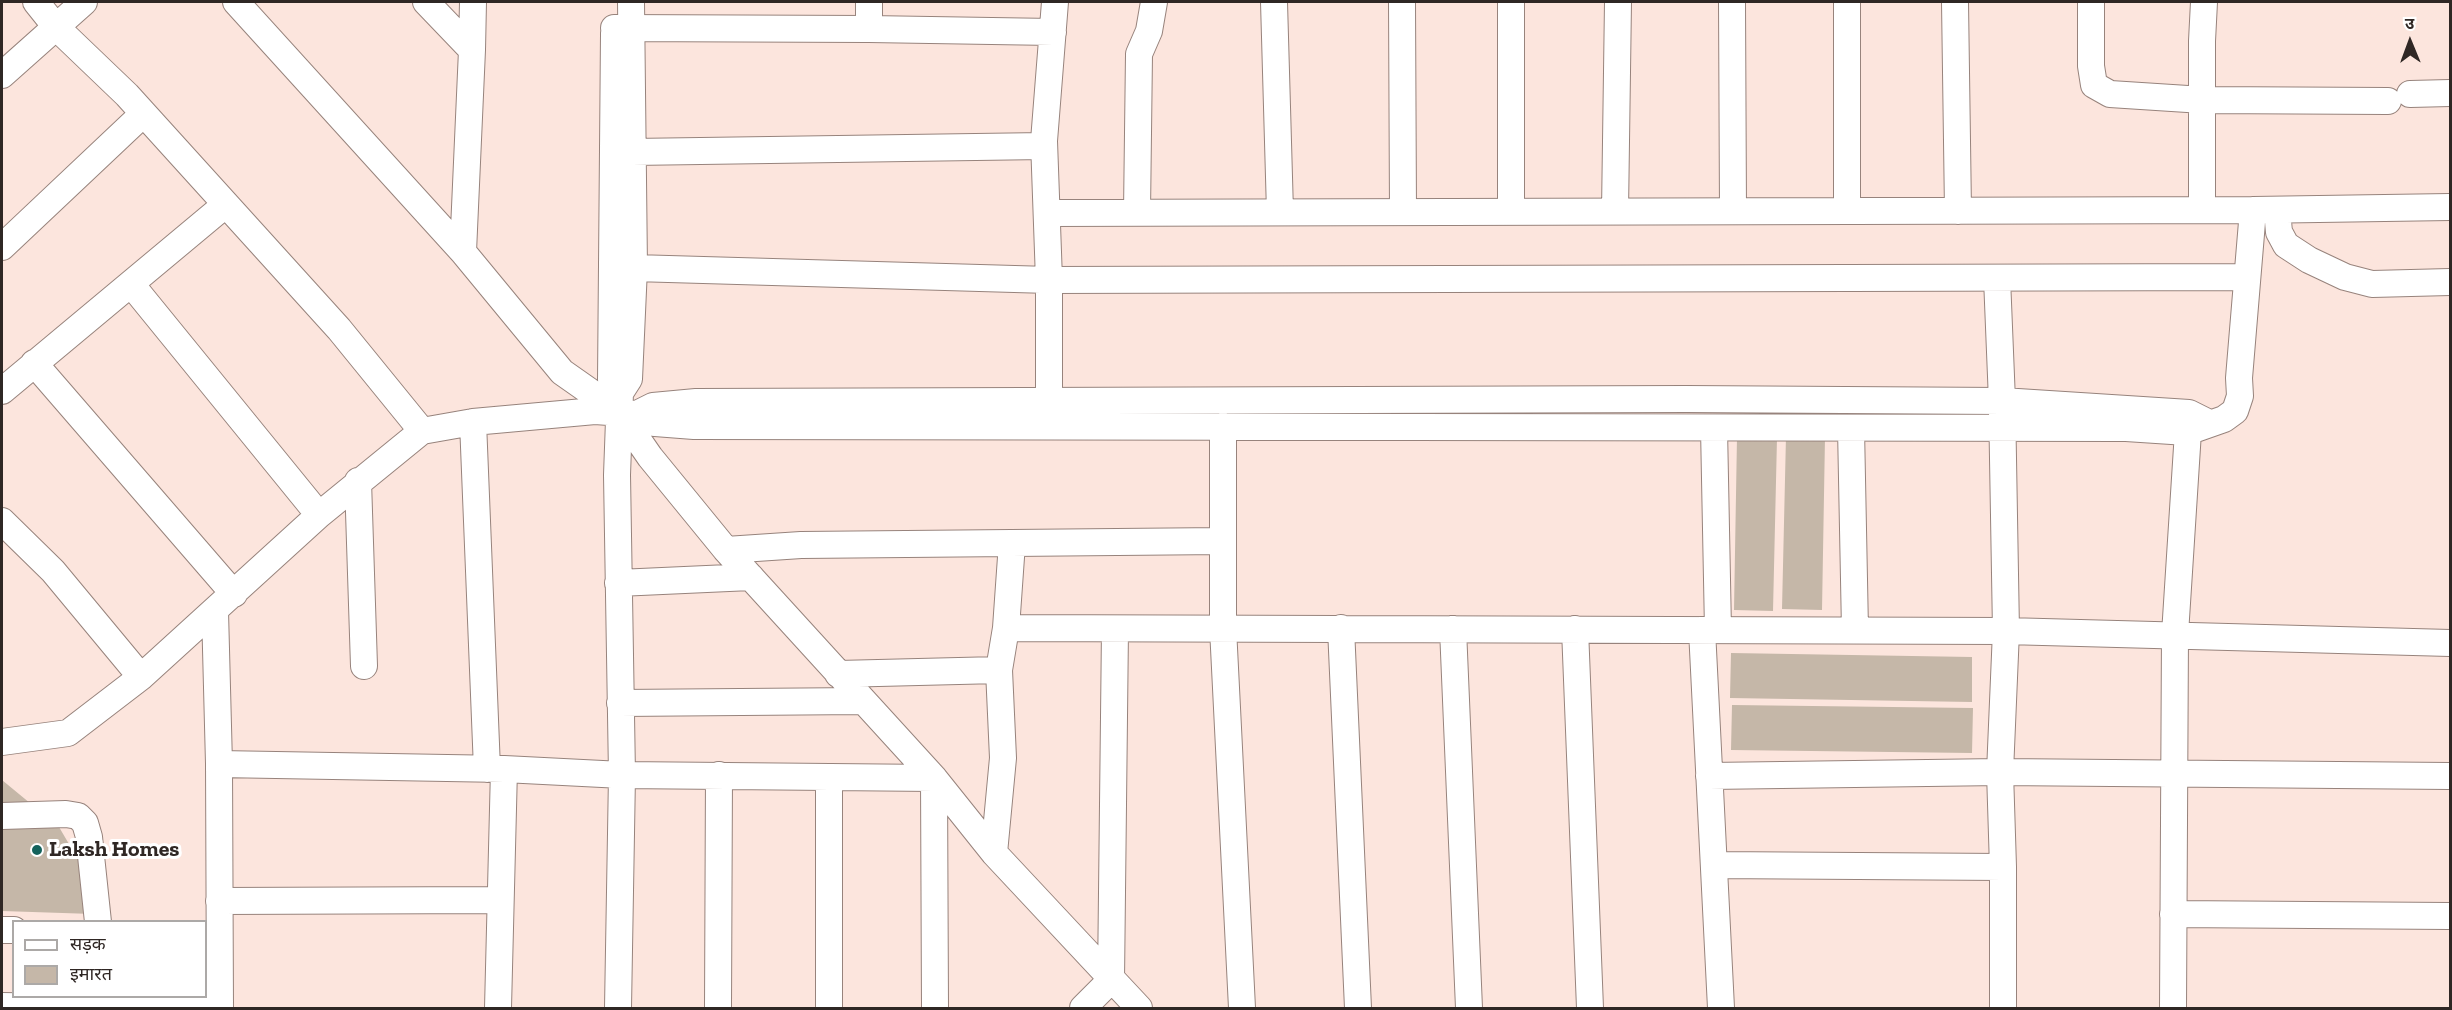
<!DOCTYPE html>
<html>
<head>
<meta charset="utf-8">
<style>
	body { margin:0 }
	#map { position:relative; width:2452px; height:1010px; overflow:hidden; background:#fce5dd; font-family:"Zilla Slab","Noto Sans Devanagari",serif }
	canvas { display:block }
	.frame { position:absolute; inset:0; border:3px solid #2f2724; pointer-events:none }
	.legend { position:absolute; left:12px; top:920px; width:195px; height:78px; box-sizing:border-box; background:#fff; border:2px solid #aca9a7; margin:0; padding:8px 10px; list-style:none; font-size:18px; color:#2f2724 }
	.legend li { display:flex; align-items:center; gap:12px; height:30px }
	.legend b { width:30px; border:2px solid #aca9a7 }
	.north { position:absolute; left:2380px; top:12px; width:60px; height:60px; -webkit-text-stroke:4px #fff; paint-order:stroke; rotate:359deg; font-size:16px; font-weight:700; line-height:24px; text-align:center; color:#2f2724 }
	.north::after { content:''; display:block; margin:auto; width:21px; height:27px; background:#2f2724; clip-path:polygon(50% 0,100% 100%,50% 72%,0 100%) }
</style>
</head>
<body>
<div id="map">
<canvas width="2452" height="1010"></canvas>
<div class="frame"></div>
<ul class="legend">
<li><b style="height:8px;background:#fff"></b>सड़क</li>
<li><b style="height:16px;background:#c5b7a8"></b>इमारत</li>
</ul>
<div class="north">उ</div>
</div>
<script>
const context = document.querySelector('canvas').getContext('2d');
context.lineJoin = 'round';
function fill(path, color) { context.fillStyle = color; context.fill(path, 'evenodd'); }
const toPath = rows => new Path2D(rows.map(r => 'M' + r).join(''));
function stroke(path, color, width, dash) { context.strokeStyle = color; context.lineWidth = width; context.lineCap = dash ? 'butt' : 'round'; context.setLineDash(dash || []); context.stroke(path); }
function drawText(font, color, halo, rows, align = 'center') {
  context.font = font + ' "Zilla Slab",serif'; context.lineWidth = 6; context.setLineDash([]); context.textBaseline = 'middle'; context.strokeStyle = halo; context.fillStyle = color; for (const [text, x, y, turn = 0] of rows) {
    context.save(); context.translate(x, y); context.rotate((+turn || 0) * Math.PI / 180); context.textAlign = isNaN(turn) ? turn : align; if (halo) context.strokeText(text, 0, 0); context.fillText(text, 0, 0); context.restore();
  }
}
fill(toPath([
	[1786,436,1825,437,1822,610,1782,609],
	[1737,437,1777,438,1773,611,1734,610],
	[1731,653,1972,657,1972,702,1730,698],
	[1732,705,1973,708,1972,753,1731,750],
	[2,780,59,827,86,873,93,914,2,911]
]), '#c5b7a8');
const minor = toPath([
	[36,2,56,27,127,95,339,329,422,431],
	[236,2,463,252,562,372,619,412,650,457,726,550,934,778,994,853,1139,1008],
	[426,2,472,50,463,252],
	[869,2,869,29,1053,32],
	[1274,2,1280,212],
	[1402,2,1403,212],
	[1511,2,1511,211],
	[1732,2,1733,211],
	[1955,2,1958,211],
	[2091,2,2091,66,2094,85,2110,94,2203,100,2388,101],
	[614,28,869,29],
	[614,33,611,380,620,393],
	[472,50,473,2],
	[2,75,84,2],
	[2410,94,2450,93],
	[632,152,1044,146],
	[2202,210,2202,41,2204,2],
	[2277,210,2279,232,2286,245,2309,260,2345,277,2372,284,2450,282],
	[1615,211,1618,2],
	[1847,211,1847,2],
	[1137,212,1139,54,1149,31,1154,2],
	[1047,213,2253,210],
	[2,247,143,114],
	[634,268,1049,280,2247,277],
	[1997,278,2002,401,2006,631,2000,772,2003,867,2003,1008],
	[131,284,319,515],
	[34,363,234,594],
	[2,391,225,205],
	[637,414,653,406,696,402,1686,399,2002,401,2189,413,2209,423],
	[1049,418,1049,280,1044,141,1055,2],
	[473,422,487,769],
	[1223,426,1223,628,1242,1008],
	[1714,428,1718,630],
	[1851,428,1855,630],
	[358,481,364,666],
	[2,521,53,571,141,677],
	[726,550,801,545,1222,541],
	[618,583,751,577],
	[215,611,219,764,220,1008],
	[1006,628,1012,543],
	[1341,628,1358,1008],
	[1453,629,1469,1008],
	[1575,629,1590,1008],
	[1702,630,1721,1008],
	[838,674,999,670,1006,628,2006,631,2450,643],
	[620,703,862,701],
	[2,742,68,733,141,677,319,515,422,431,473,422,595,411,637,414,655,423,694,426,2126,428,2187,432,2224,419,2235,411,2240,396,2239,378,2253,210,2450,207],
	[219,764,504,769],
	[1709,776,2000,772,2450,776],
	[829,777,829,1008],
	[2,816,66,814,78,816,85,823,89,837,98,922],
	[994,853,1003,758,999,670],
	[1714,865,2003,867],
	[219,901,500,900],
	[2173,914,2450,916],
	[2,930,14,930],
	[2,1006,127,1008,220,1002],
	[498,1008,504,769,622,775,934,778,935,1008],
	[618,1008,622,775,617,475,620,393,629,379,634,268,631,2],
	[718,1008,719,775],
	[1083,1008,1111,980,1115,629],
	[2173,1008,2175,634,2189,416]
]);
stroke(minor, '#97837c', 28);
stroke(minor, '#fff', 26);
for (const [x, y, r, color] of [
	[37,850,6,"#14625c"]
]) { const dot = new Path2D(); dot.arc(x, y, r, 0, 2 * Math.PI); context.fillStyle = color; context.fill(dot); stroke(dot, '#fff', 2); }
drawText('bold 22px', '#2f2724', '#fff', [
	["Laksh Homes",49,850]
], 'left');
</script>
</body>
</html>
